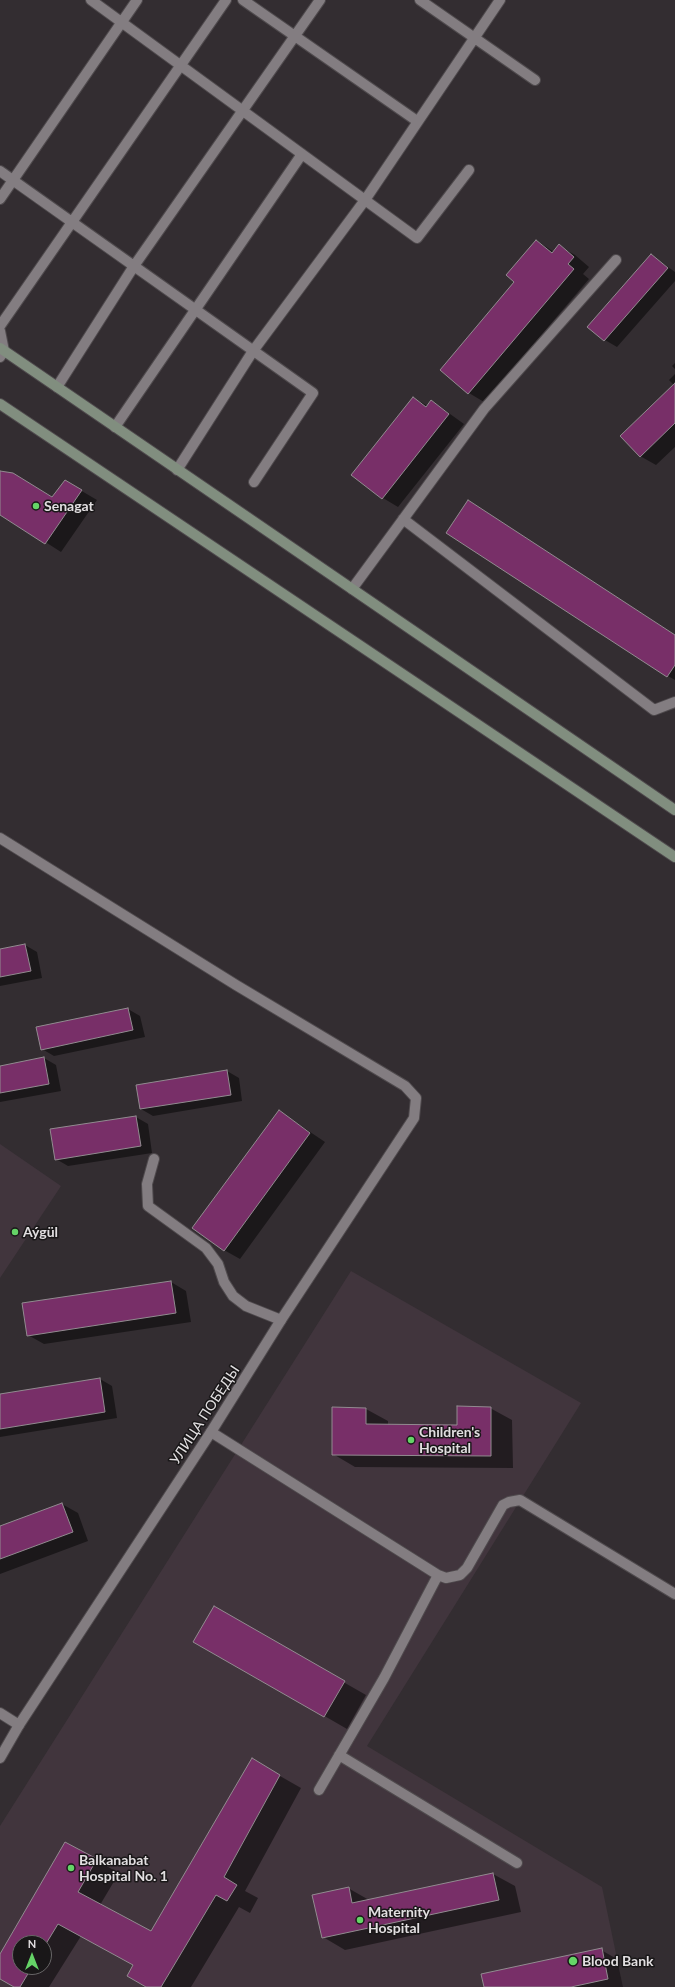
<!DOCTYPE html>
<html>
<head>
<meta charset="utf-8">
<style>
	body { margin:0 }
	#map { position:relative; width:675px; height:1987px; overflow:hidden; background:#332d31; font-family:Lato,sans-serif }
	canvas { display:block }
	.north { position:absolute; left:12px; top:1935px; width:40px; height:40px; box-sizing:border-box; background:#191718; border:1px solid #696768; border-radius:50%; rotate:0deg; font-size:11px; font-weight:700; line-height:16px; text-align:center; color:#e2dfe1 }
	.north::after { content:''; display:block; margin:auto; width:14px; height:18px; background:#65d467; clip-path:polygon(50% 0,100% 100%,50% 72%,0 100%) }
</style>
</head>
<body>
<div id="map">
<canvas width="675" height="1987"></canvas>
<div class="north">N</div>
</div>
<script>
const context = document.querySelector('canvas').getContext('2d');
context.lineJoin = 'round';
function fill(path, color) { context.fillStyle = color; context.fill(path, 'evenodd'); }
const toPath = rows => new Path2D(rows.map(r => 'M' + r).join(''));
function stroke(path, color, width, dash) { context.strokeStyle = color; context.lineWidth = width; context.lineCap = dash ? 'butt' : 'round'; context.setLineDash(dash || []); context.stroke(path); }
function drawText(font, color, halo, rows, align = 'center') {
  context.font = font + ' Lato,sans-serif'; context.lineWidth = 3; context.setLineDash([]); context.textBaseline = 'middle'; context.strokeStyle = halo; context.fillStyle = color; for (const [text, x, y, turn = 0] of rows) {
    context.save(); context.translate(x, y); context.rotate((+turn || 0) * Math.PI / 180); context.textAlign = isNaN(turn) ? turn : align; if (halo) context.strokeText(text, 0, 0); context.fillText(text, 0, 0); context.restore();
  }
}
fill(toPath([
	[0,1144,61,1186,0,1278],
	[351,1271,581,1403,367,1746,602,1887,623,1987,0,1987,0,1826],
	[20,1943,44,1943,44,1967,20,1967]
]), '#41353d');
fill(toPath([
	[537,241,554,252,559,246,575,255,589,267,583,274,589,279,484,402,469,393,516,282],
	[651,255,675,272,675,281,617,347,605,340,589,327],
	[675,363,675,369,672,366],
	[675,374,675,447,656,465,640,456,674,385,669,380],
	[413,398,428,406,432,401,464,424,398,507,383,498,353,475],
	[13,474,53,497,80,490,97,500,61,552,0,513,0,475],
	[484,511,675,635,675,680,668,676],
	[25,945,37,952,42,978,0,986,0,950],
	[128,1009,140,1016,145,1037,54,1056,42,1049],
	[44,1058,56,1065,61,1091,0,1102,0,1067],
	[227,1071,239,1078,242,1101,153,1116,141,1109],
	[279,1111,325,1142,240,1259,224,1250],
	[136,1117,148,1124,152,1153,68,1166,56,1159],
	[171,1282,186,1291,191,1322,44,1344,28,1335],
	[100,1379,112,1386,117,1418,0,1437,0,1395],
	[490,1408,512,1420,513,1468,355,1467,333,1454,366,1409,388,1421,388,1425,458,1427],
	[62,1504,78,1513,88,1541,0,1574,0,1527],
	[214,1608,366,1695,347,1729,195,1641],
	[252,1760,301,1788,245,1891,258,1898,250,1913,239,1907,191,1987,148,1987,134,1965,81,1936,49,1987,16,1987,0,1978,0,1956,65,1843,119,1873,100,1905,152,1932],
	[20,1943,44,1943,44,1967,20,1967],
	[493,1874,515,1886,521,1912,345,1950,323,1937,348,1888,369,1900],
	[601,1950,617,1959,623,1987,485,1987]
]), '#0007');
const building = toPath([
	[536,240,552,253,559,244,574,257,568,264,574,269,468,394,440,370,514,282,506,275,536,240],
	[651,254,668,268,604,341,587,327,651,254],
	[675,383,675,423,640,457,620,436,675,383],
	[413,397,426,407,431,400,449,414,382,499,351,475,413,397],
	[0,471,13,473,52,497,65,480,82,490,45,544,0,515,0,471],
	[468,500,675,635,675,665,667,677,446,533,468,500],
	[25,944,31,971,0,977,0,949,25,944],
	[128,1008,133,1030,41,1050,36,1027,128,1008],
	[44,1057,49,1084,0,1093,0,1066,44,1057],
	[227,1070,231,1095,140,1109,136,1085,227,1070],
	[279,1110,310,1133,224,1251,192,1228,279,1110],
	[136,1116,141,1146,55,1160,50,1129,136,1116],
	[171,1281,176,1313,27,1336,22,1303,171,1281],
	[100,1378,105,1412,0,1429,0,1394,100,1378],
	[457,1406,491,1407,491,1456,332,1455,332,1407,366,1408,366,1424,457,1425,457,1406],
	[62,1503,73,1532,0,1559,0,1526,62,1503],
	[214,1606,345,1681,324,1717,193,1642,214,1606],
	[252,1758,280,1775,224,1877,237,1885,227,1901,216,1895,161,1987,146,1987,127,1976,133,1965,58,1924,44,1947,44,1943,20,1943,20,1967,32,1967,20,1987,14,1987,0,1979,0,1954,65,1842,97,1859,78,1892,151,1931,252,1758],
	[493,1873,499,1900,322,1938,312,1895,349,1887,352,1903,493,1873],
	[602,1948,608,1979,571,1987,484,1987,481,1974,602,1948]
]);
fill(building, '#782f68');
stroke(building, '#928b90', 1);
const service = toPath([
	[403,519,654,710,675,702],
	[352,589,484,409,616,260],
	[154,1159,147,1184,148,1206,206,1248,218,1264,224,1282,233,1296,246,1306,281,1320],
	[211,1432,438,1575,446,1578,460,1575,467,1568,503,1505,509,1502,520,1500,675,1594],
	[339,1755,517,1863],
	[319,1790,384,1678,438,1575]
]);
const minor = toPath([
	[91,0,417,238,469,170],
	[243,0,417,121],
	[420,0,535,80],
	[0,171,313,393,254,482],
	[0,199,137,0],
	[0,326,226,0],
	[0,331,4,351,0,357],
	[57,387,134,266,320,0],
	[115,427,302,154],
	[177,470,253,351,365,200,500,0],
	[0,838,236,985,405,1086,416,1098,414,1118,281,1320,211,1432,19,1725]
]);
const tertiary = toPath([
	[0,1713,19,1725,0,1758]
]);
const secondary = toPath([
	[0,348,675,810],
	[0,404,675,857]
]);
stroke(service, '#4f4a4d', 12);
stroke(minor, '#4f4a4d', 12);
stroke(tertiary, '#4f4a4d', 12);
stroke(secondary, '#4f4a4d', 12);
stroke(service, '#837d81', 10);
stroke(minor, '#837d81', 10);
stroke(tertiary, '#837d81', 10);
stroke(secondary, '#818e7f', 10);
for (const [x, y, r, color] of [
	[36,506,4,"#65d467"],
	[15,1232,4,"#65d467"],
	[411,1440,4,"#65d467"],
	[71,1868,4,"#65d467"],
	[360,1920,4,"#65d467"],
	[573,1961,5,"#65d467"]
]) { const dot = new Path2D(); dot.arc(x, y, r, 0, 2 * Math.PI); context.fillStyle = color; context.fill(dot); stroke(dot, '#191718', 1.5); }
drawText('bold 14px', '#e2dfe1', '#191718', [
	["Senagat",44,506],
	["Aýgül",23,1232],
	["Children's",419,1432],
	["Hospital",419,1448],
	["Balkanabat",79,1860],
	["Hospital No. 1",79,1876],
	["Maternity",368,1912],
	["Hospital",368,1928],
	["Blood Bank",582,1961]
], 'left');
drawText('14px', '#e2dfe1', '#191718', [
	["УЛИЦА ПОБЕДЫ",205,1415,-57]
]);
</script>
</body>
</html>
